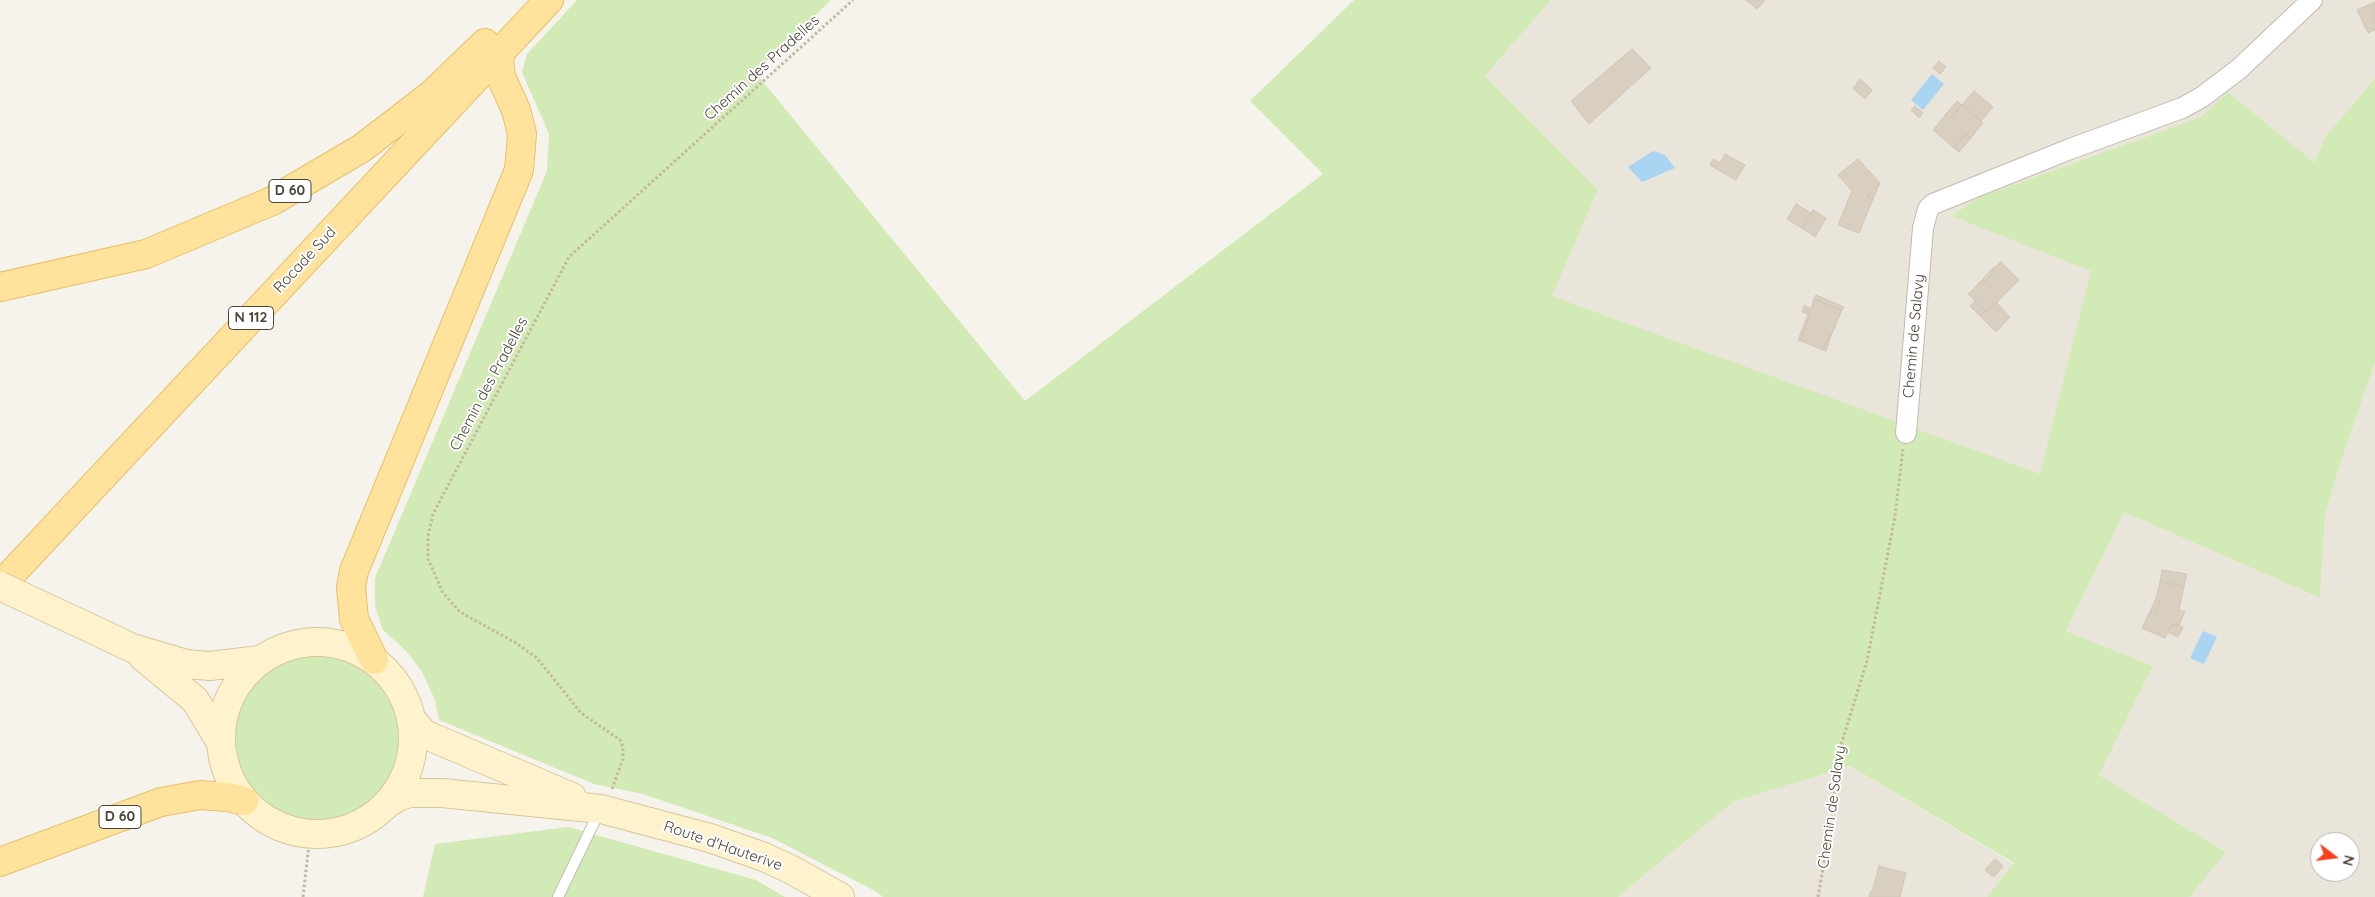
<!DOCTYPE html>
<html>
<head>
<meta charset="utf-8">
<style>
	body { margin:0 }
	#map { position:relative; width:2375px; height:897px; overflow:hidden; background:#f6f3ec; font-family:Quicksand,sans-serif }
	canvas { display:block }
	.north { position:absolute; left:2310px; top:832px; width:50px; height:50px; box-sizing:border-box; background:#fff; border:1px solid #b7b4b0; border-radius:50%; rotate:105deg; font-size:14px; font-weight:700; line-height:20px; text-align:center; color:#4b4439 }
	.north::after { content:''; display:block; margin:auto; width:18px; height:22px; background:#fc3f1d; clip-path:polygon(50% 0,100% 100%,50% 72%,0 100%) }
</style>
</head>
<body>
<div id="map">
<canvas width="2375" height="897"></canvas>
<div class="north">N</div>
</div>
<script>
const context = document.querySelector('canvas').getContext('2d');
context.lineJoin = 'round';
function fill(path, color) { context.fillStyle = color; context.fill(path, 'evenodd'); }
const toPath = rows => new Path2D(rows.map(r => 'M' + r).join(''));
function stroke(path, color, width, dash) { context.strokeStyle = color; context.lineWidth = width; context.lineCap = dash ? 'butt' : 'round'; context.setLineDash(dash || []); context.stroke(path); }
function drawText(font, color, halo, rows, align = 'center') {
  context.font = font + ' Quicksand,sans-serif'; context.lineWidth = 4; context.setLineDash([]); context.textBaseline = 'middle'; context.strokeStyle = halo; context.fillStyle = color; for (const [text, x, y, turn = 0] of rows) {
    context.save(); context.translate(x, y); context.rotate((+turn || 0) * Math.PI / 180); context.textAlign = isNaN(turn) ? turn : align; if (halo) context.strokeText(text, 0, 0); context.fillText(text, 0, 0); context.restore();
  }
}
fill(toPath([
	[1551,0,2375,0,2375,78,2326,136,2314,162,2228,92,2201,117,1980,197,1951,216,2092,270,2040,475,1552,296,1598,190,1485,76],
	[2375,362,2375,897,2190,897,2226,852,2099,775,2153,666,2066,631,2124,512,2320,598,2325,515,2338,471],
	[2320,842,2350,842,2350,872,2320,872],
	[1850,766,2014,864,1987,897,1618,897,1733,802]
]), '#eae5da');
fill(toPath([
	[577,0,831,0,755,72,1025,401,1323,174,1250,101,1354,0,1551,0,1485,76,1598,190,1552,296,2040,474,2091,271,1951,216,1980,197,2201,117,2228,92,2314,162,2326,136,2375,78,2375,362,2338,471,2325,515,2320,598,2124,512,2066,631,2153,666,2099,775,2226,852,2190,897,1987,897,2014,863,1850,766,1733,802,1618,897,883,897,877,892,772,838,643,794,594,784,439,720,435,700,421,670,405,650,383,630,375,606,375,578,547,171,549,134,522,72,527,54],
	'234 738a83 83 0 1 1 166 0a83 83 0 1 1-166 0Z',
	[568,827,756,880,785,897,423,897,435,844]
]), '#d2eab5');
fill(toPath([
	[1932,74,1944,84,1923,110,1911,100],
	[1653,151,1665,155,1675,168,1642,182,1628,167],
	[2203,631,2217,637,2204,664,2190,658]
]), '#a9d4f2');
const building = toPath([
	[1746,0,1765,0,1757,9,1746,0],
	[2375,2,2375,30,2368,33,2357,10,2375,2],
	[1632,49,1651,68,1589,124,1571,101,1632,49],
	[1939,61,1946,67,1940,74,1933,68,1939,61],
	[1860,79,1872,90,1865,99,1853,88,1860,79],
	[1974,91,1993,107,1981,121,1962,105,1950,119,1945,115,1957,101,1962,105,1974,91],
	[1962,105,1983,123,1971,138,1966,134,1954,148,1933,130,1945,115,1950,119,1962,105],
	[1915,106,1923,113,1919,118,1911,110,1915,106],
	[1966,134,1971,138,1959,152,1954,148,1966,134],
	[1725,154,1745,165,1736,180,1710,165,1713,159,1720,163,1725,154],
	[1858,159,1880,183,1867,197,1873,199,1859,233,1838,225,1852,191,1838,175,1858,159],
	[1880,183,1873,199,1867,197,1870,192,1880,183],
	[1796,204,1811,213,1802,228,1787,219,1796,204],
	[1813,210,1826,218,1815,237,1802,228,1813,210],
	[2001,262,2019,280,1987,312,1968,294,1983,279,1985,282,1994,272,1992,269,2001,262],
	[1992,269,1994,272,1985,282,1983,279,1992,269],
	[1816,295,1844,307,1842,310,1814,299,1816,295],
	[1814,299,1842,310,1831,336,1829,335,1823,350,1801,341,1814,299],
	[1975,301,1985,311,1980,316,1970,306,1975,301],
	[1997,303,2010,317,1996,332,1980,316,1997,303],
	[1804,306,1810,308,1808,314,1802,312,1804,306],
	[1808,314,1810,315,1801,341,1798,340,1808,314],
	[1829,335,1831,336,1826,351,1823,350,1829,335],
	[2162,570,2187,574,2184,586,2160,582,2162,570],
	[2160,582,2184,586,2179,610,2185,612,2179,625,2171,625,2165,638,2142,628,2150,611,2155,613,2160,601,2156,599,2160,582],
	[2156,599,2160,601,2155,613,2150,611,2156,599],
	[2176,624,2183,627,2178,637,2168,632,2171,625,2176,624],
	[1995,859,2003,866,1994,877,1985,870,1995,859],
	[1879,866,1906,873,1900,897,1869,897,1870,892,1872,892,1879,866]
]);
fill(building, '#d8cfc1');
stroke(building, '#d3c7b4', 1);
const lane = toPath([
	[558,897,600,810]
]);
const street = toPath([
	[1906,433,1923,228,1928,209,1933,204,2070,149,2182,108,2202,97,2239,69,2312,0]
]);
const secondary = toPath([
	[92,629,132,648,186,664,210,666,260,660],
	'221 738a96 96 0 1 1 192 0a96 96 0 1 1-192 0Z',
	[143,657,195,700,220,741],
	[412,720,424,734,572,797],
	[388,803,400,796,410,793,442,793,601,809,710,838,764,857,792,870,840,897]
]);
const primary = toPath([
	[0,287,146,254,272,201,362,148,431,95,485,43],
	[0,586,549,0],
	[374,660,354,619,351,587,354,571,519,170,522,134,516,110,501,77,499,60,502,50],
	[0,862,161,802,200,795,227,797,244,801]
]);
stroke(lane, '#c2bbae', 12);
stroke(street, '#c2bbae', 22);
stroke(secondary, '#d6c79b', 30);
stroke(primary, '#e6c16a', 30);
stroke(toPath([
	[612,789,623,759,623,747,620,740,581,713,537,658,516,643,460,612,443,593,428,559,428,536,433,514,569,257,853,0],
	[303,897,310,835],
	[1818,897,1834,806,1836,761,1867,661,1895,516,1903,449]
]), '#c4b79f', 3, [2.5, 2.5]);
stroke(lane, '#fff', 10);
stroke(street, '#fff', 20);
stroke(secondary, '#fff3cd', 28);
stroke(primary, '#ffe39c', 28);
const secondaryBridge = toPath([
	[0,586,92,629]
]);
stroke(secondaryBridge, '#d6c79b', 30, []);
stroke(secondaryBridge, '#fff3cd', 28);
for (const [x, y, w] of [
	[290,191,42],
	[251,318,45],
	[120,817,42]
]) { const box = new Path2D(); box.roundRect(x - w / 2, y - 11.5, w, 23, 4); context.fillStyle = '#fff'; context.fill(box); stroke(box, '#4b4439', 1); }
drawText('bold 14px', '#4b4439', null, [
	["D 60",290,191],
	["N 112",251,318],
	["D 60",120,817]
]);
drawText('15px', '#4b4439', '#fff', [
	["Chemin des Pradelles",762,68,-42],
	["Rocade Sud",305,260,-47],
	["Chemin de Salavy",1914,336,-85],
	["Chemin des Pradelles",489,384,-62],
	["Chemin de Salavy",1832,807,-82],
	["Route d'Hauterive",723,846,19]
]);
</script>
</body>
</html>
